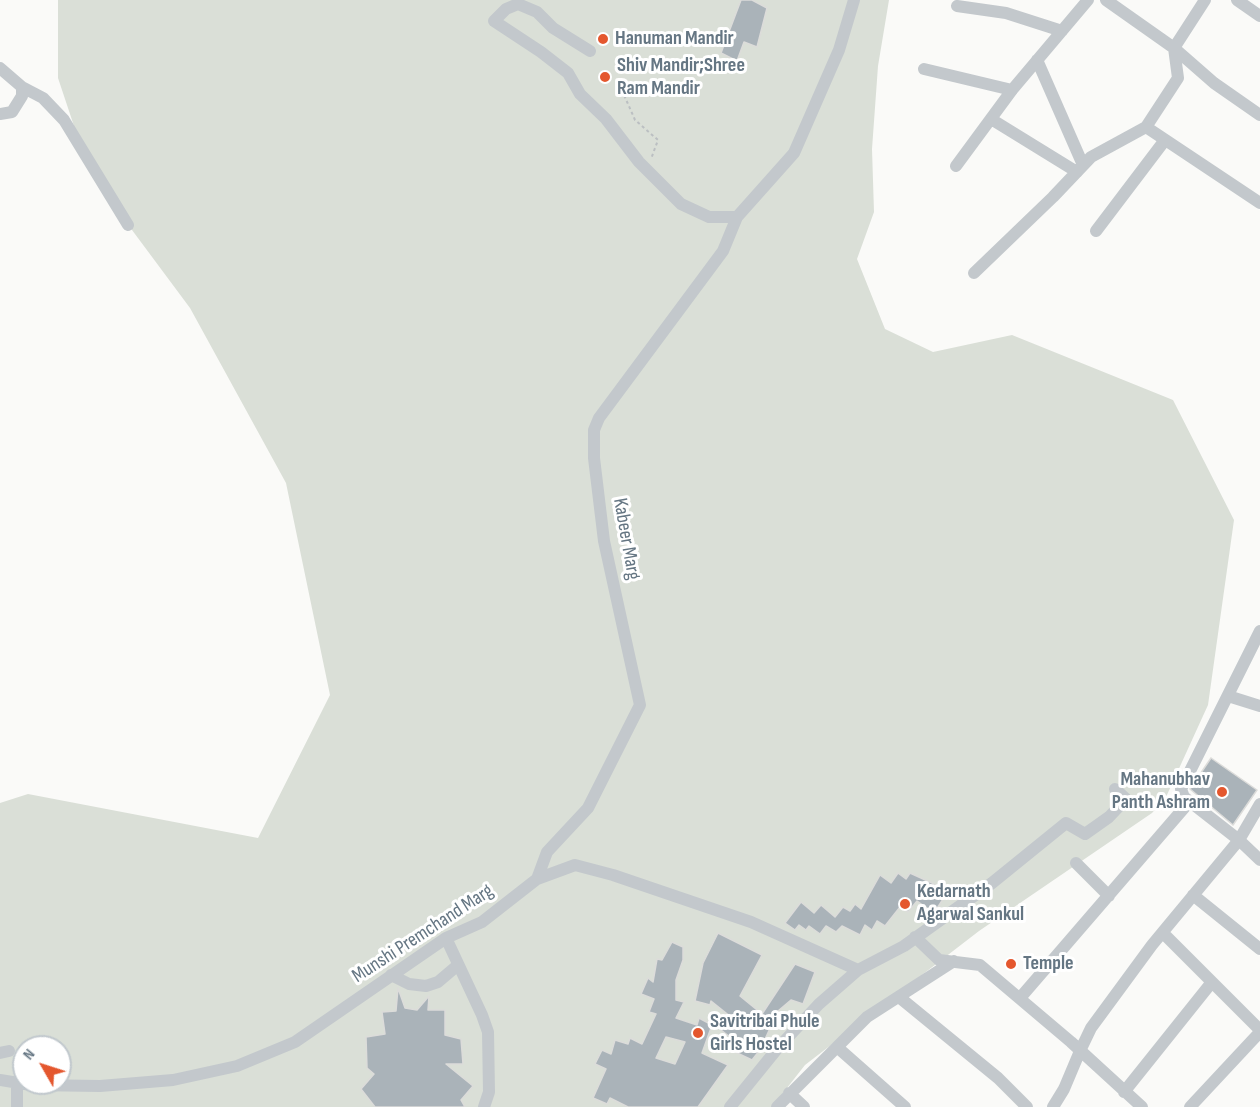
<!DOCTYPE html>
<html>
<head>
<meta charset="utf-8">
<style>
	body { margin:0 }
	#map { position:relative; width:1260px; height:1107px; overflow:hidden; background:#fafaf8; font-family:"Sofia Sans Condensed",sans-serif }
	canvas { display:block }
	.north { position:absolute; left:12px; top:1035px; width:60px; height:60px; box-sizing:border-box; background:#fff; border:2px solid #c1c8cd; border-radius:50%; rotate:309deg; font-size:16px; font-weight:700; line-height:24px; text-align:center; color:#657683 }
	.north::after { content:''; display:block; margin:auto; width:21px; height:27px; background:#e4572e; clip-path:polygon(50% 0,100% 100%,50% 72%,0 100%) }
</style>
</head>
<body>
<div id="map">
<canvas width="1260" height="1107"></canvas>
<div class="north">N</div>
</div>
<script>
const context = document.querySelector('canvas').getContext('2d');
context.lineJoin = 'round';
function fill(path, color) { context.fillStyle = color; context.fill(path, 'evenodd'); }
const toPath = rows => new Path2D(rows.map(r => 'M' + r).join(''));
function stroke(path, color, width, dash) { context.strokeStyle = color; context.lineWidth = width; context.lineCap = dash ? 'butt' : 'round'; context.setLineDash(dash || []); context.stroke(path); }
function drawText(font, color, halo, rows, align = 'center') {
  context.font = font + ' "Sofia Sans Condensed",sans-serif'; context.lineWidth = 6; context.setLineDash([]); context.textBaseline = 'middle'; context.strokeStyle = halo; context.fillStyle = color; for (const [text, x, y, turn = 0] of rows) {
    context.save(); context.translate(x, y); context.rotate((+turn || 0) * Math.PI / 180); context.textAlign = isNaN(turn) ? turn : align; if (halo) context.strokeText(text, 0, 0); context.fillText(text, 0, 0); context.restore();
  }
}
fill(toPath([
	[58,0,889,0,878,66,872,149,874,212,857,259,885,329,933,352,1012,335,1173,400,1234,520,1208,705,1166,797,1152,813,979,931,805,1065,772,1107,0,1107,0,803,28,794,258,838,330,695,286,483,190,308,132,230,84,156,58,78],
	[24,1047,60,1047,60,1083,24,1083]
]), '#dadfd7');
const building = toPath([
	[741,0,752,0,767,8,757,47,744,42,737,61,721,53,741,0],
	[1211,758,1257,790,1233,825,1190,789,1211,758],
	[898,873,906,879,910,873,932,883,947,893,934,913,917,901,908,912,900,907,885,926,877,921,872,930,865,925,860,935,842,926,836,932,826,926,820,934,809,926,806,930,799,925,795,930,785,923,801,902,814,913,821,905,835,917,843,907,850,911,855,904,861,909,880,875,891,883,898,873],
	[718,933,762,955,740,996,762,1014,795,964,815,972,803,1004,791,1000,778,1011,760,1050,752,1060,735,1052,739,1044,721,1030,731,1017,711,1001,710,1005,695,1001,703,963,718,933],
	[672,942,683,947,683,960,676,980,676,1000,684,1002,676,1018,697,1025,699,1018,712,1025,702,1053,728,1065,698,1107,628,1107,610,1098,607,1104,593,1098,606,1069,595,1064,602,1050,611,1054,615,1040,628,1044,630,1038,642,1044,656,1014,649,1012,654,999,641,994,648,978,653,982,657,959,662,960,672,942],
	[666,1037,685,1042,675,1064,656,1058,666,1037],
	[398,988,405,1008,417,1010,429,996,428,1010,445,1010,445,1035,461,1039,463,1064,446,1064,473,1086,461,1100,465,1107,375,1107,361,1089,374,1074,367,1068,366,1037,385,1034,382,1012,396,1011,398,988]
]);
fill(building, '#aab3b9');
stroke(building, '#dcdcda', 1.5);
stroke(toPath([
	[617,79,635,120,658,140,651,159]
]), '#bbbfc2', 2, [3, 3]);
stroke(toPath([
	[1106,0,1174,48,1205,0],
	[1237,0,1260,16],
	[957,6,1006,13,1062,31],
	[1174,48,1178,78,1146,127,1260,203],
	[1174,48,1214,83,1260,115],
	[590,51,553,28,537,12,518,4,506,9,494,21,541,52,568,73,580,94,606,119,639,162,681,204,709,217,737,217,794,153,839,50,854,0],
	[1037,60,1083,165],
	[0,68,22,87,22,96,12,112,0,114],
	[924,69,1012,90],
	[22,87,43,98,64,120,128,225],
	[991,119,1077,172],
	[956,166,1012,90,1088,0],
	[1096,231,1165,140],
	[974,273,1053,197,1091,157,1146,127],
	[1260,631,1181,789,1184,797,1239,840,1260,860],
	[1228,696,1260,706],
	[1076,863,1109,896],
	[537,879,547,852,588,808,640,705,604,541,594,458,594,430,599,418,723,251,737,217],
	[1193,895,1260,949],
	[1163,933,1260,1030],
	[915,937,939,960,980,965,1071,1042,1142,1107],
	[446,938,482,1015,488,1032,489,1092,484,1107],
	[391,975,409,984,426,986,438,982,458,965],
	[899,997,998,1078,1027,1107],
	[1020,998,1190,801],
	[837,1047,905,1107],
	[0,1053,9,1051],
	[0,1080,31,1085,100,1086,173,1080,237,1066,295,1042,446,938,482,922,537,879,575,865,613,875,751,922,858,970],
	[1124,1092,1212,982],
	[789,1093,804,1107],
	[17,1107,17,1083],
	[730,1107,777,1049,819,1004,858,970,904,946,992,883,1066,823,1085,834,1109,817,1126,799,1115,789],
	[777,1107,867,1017,954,961],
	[1053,1107,1064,1089,1080,1051,1091,1028,1152,945,1239,840,1260,804],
	[1190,1107,1260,1032]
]), '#c3c8cc', 12);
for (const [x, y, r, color] of [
	[603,39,6,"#e4572e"],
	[605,77,6,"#e4572e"],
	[1222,792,6,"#e4572e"],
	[905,904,6,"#e4572e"],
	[1011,964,6,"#e4572e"],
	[698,1033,6,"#e4572e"]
]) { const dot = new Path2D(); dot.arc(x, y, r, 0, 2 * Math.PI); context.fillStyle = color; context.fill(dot); stroke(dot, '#fff', 2); }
drawText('bold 20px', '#657683', '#fff', [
	["Hanuman Mandir",615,39],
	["Shiv Mandir;Shree",617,66],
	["Ram Mandir",617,89],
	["Mahanubhav",1210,780,"right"],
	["Panth Ashram",1210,803,"right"],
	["Kedarnath",917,892],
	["Agarwal Sankul",917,915],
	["Temple",1023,964],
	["Savitribai Phule",710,1022],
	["Girls Hostel",710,1045]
], 'left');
drawText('20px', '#657683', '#fff', [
	["Kabeer Marg",626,539,80],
	["Munshi Premchand Marg",423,934,-33]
]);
</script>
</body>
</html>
